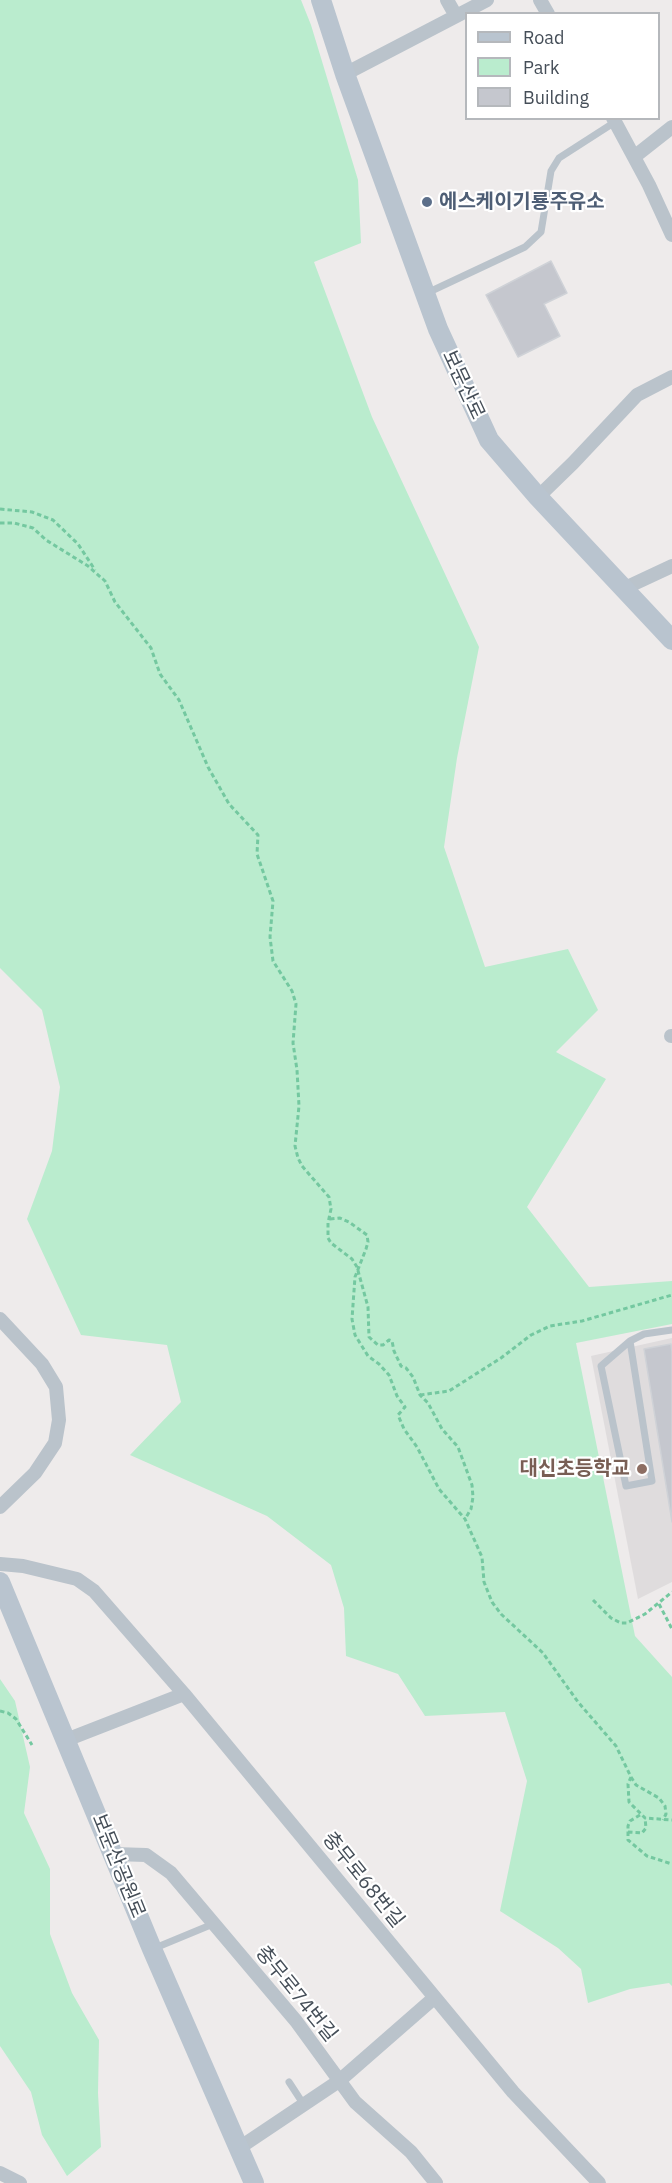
<!DOCTYPE html>
<html>
<head>
<meta charset="utf-8">
<style>
	body { margin:0 }
	#map { position:relative; width:672px; height:2183px; overflow:hidden; background:#eeebeb; font-family:"IBM Plex Sans",sans-serif }
	canvas { display:block }
	.legend { position:absolute; left:465px; top:12px; width:195px; height:108px; box-sizing:border-box; background:#fff; border:2px solid #b5b8bc; margin:0; padding:8px 10px; list-style:none; font-size:18px; color:#454e58 }
	.legend li { display:flex; align-items:center; gap:12px; height:30px }
	.legend b { width:30px; border:2px solid #b5b8bc }
</style>
</head>
<body>
<div id="map">
<canvas width="672" height="2183"></canvas>
<ul class="legend">
<li><b style="height:8px;background:#b9c4cf"></b>Road</li>
<li><b style="height:16px;background:#baecce"></b>Park</li>
<li><b style="height:16px;background:#c5c7ce"></b>Building</li>
</ul>
</div>
<script>
const context = document.querySelector('canvas').getContext('2d');
context.lineJoin = 'round';
function fill(path, color) { context.fillStyle = color; context.fill(path, 'evenodd'); }
const toPath = rows => new Path2D(rows.map(r => 'M' + r).join(''));
function stroke(path, color, width, dash) { context.strokeStyle = color; context.lineWidth = width; context.lineCap = dash ? 'butt' : 'round'; context.setLineDash(dash || []); context.stroke(path); }
function drawText(font, color, halo, rows, align = 'center') {
  context.font = font + ' "IBM Plex Sans","Noto Sans KR",sans-serif'; context.lineWidth = 4.5; context.setLineDash([]); context.textBaseline = 'middle'; context.strokeStyle = halo; context.fillStyle = color; for (const [text, x, y, turn = 0] of rows) {
    context.save(); context.translate(x, y); context.rotate((+turn || 0) * Math.PI / 180); context.textAlign = isNaN(turn) ? turn : align; if (halo) context.strokeText(text, 0, 0); context.fillText(text, 0, 0); context.restore();
  }
}
fill(toPath([
	[672,1338,672,1582,638,1599,591,1356]
]), '#dfdcdd');
fill(toPath([
	[0,0,301,0,311,25,358,180,361,243,314,262,372,417,479,647,457,758,444,847,485,967,568,949,598,1010,556,1052,606,1079,527,1207,589,1287,672,1281,672,1324,576,1343,635,1636,672,1677,672,1986,669,1983,630,1989,588,2003,581,1969,558,1948,500,1911,527,1781,505,1712,425,1716,398,1674,346,1656,344,1608,331,1565,267,1516,130,1455,181,1402,167,1345,81,1335,27,1219,52,1151,60,1087,42,1010,0,968],
	[0,1679,15,1701,30,1767,24,1813,50,1869,50,1934,72,1993,99,2040,98,2093,101,2147,67,2176,42,2135,31,2092,0,2046]
]), '#baecce');
const building = toPath([
	[551,261,567,293,544,304,560,336,518,357,486,295,551,261],
	[671,1344,672,1352,672,1522,644,1349,671,1344]
]);
fill(building, '#c5c7ce');
stroke(building, '#cfd2d7', 1.5);
stroke(toPath([
	[0,509,32,512,53,520,78,544,95,570],
	[0,523,14,523,33,528,46,540,88,566,105,581,115,602,151,648,160,674,179,700,208,767,229,804,258,835,257,854,273,901,270,937,273,961,292,991,296,1004,293,1043,297,1070,299,1106,295,1146,298,1158,302,1166,329,1197,331,1209,328,1223,328,1238,331,1243,352,1259,357,1267,368,1307,369,1337,378,1345,383,1345,389,1340,392,1341,394,1351,401,1366,406,1368,413,1377,420,1395,428,1403,442,1429,458,1447,472,1485,473,1497,471,1509,465,1519],
	[330,1219,340,1218,349,1222,367,1235,368,1242,366,1249,355,1277,352,1319,355,1335,368,1356,379,1364,389,1375,397,1396,405,1407,398,1415,404,1429,417,1447,439,1489,465,1519,482,1557,484,1582,492,1602,501,1614,543,1653,578,1702,616,1746,631,1777,628,1784,629,1802,645,1818,672,1820],
	[420,1395,449,1391,501,1358,531,1335,550,1326,582,1321,672,1295],
	[593,1600,611,1618,621,1623,627,1623,645,1614,672,1592],
	[659,1604,672,1629],
	[0,1711,8,1713,16,1719,32,1745],
	[631,1777,636,1785,659,1798,665,1806,666,1814,663,1820],
	[640,1815,630,1821,628,1826,628,1840,647,1856,672,1864],
	[628,1832,642,1833,646,1828,645,1818]
]), '#74c8a0', 3, [4.5, 3]);
stroke(toPath([
	[427,293,525,247,541,232,551,171,559,158,615,122],
	[630,1341,601,1366,626,1486,652,1481,630,1341,644,1334,672,1330],
	[155,1948,213,1924],
	[289,2082,304,2105]
]), '#bac3cb', 7);
stroke(toPath([
	[447,0,456,16],
	[540,0,548,14],
	[345,74,487,0],
	[613,118,649,185,672,235],
	[634,157,672,127],
	[538,497,573,463,637,395,672,377],
	[625,588,672,566],
	[671,1036,672,1036],
	[0,1319,42,1364,56,1387,59,1420,55,1443,35,1473,0,1507],
	[0,1564,23,1566,77,1579,94,1591,184,1694],
	[66,1740,184,1694,513,2092,599,2183],
	[114,1854,146,1855,171,1873,296,2021,355,2102,411,2152,436,2183],
	[239,2148,339,2081,434,1998],
	[0,2173,20,2183]
]), '#bac3cb', 14);
stroke(toPath([
	[321,0,345,74,438,329,489,440,538,497,672,640],
	[0,1582,152,1949,254,2183]
]), '#b9c4cf', 20);
for (const [x, y, r, color] of [
	[427,202,6,"#5c6f8a"],
	[642,1469,6,"#8d6e63"]
]) { const dot = new Path2D(); dot.arc(x, y, r, 0, 2 * Math.PI); context.fillStyle = color; context.fill(dot); stroke(dot, '#fff', 2); }
drawText('bold 20px', '#4e5e75', '#fff', [
	["에스케이기룡주유소",439,202]
], 'left');
drawText('20px', '#454e58', '#fff', [
	["보문산로",463,385,65],
	["보문산공원로",118,1866,68],
	["충무로68번길",363,1880,51],
	["충무로74번길",296,1994,51]
]);
drawText('bold 20px', '#785e54', '#fff', [
	["대신초등학교",630,1469]
], 'right');
</script>
</body>
</html>
